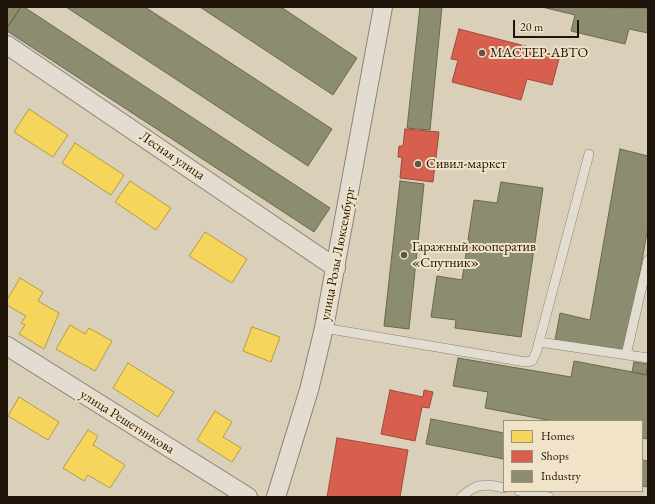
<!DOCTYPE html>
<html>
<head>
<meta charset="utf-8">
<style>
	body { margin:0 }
	#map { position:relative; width:655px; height:504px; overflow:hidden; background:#dacfb9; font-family:"EB Garamond",serif }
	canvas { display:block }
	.frame { position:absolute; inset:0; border:8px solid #1f140a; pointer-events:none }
	.legend { position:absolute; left:503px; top:420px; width:140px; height:72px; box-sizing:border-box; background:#f0e3c8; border:1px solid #9c907c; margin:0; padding:5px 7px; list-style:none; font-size:12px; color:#1f140a }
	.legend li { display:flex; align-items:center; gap:8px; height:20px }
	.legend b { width:20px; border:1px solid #9c907c }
	.scale { position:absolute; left:513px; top:20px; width:66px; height:18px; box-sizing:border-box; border:2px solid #1f140a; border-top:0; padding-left:5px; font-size:12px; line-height:14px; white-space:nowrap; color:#1f140a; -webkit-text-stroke:3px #f0e3c8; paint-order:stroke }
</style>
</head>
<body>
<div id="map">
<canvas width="655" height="504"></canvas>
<div class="frame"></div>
<ul class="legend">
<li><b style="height:11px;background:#f6d55c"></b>Homes</li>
<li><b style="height:11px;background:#d6604d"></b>Shops</li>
<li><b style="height:11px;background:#8c8c6e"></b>Industry</li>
</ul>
<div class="scale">20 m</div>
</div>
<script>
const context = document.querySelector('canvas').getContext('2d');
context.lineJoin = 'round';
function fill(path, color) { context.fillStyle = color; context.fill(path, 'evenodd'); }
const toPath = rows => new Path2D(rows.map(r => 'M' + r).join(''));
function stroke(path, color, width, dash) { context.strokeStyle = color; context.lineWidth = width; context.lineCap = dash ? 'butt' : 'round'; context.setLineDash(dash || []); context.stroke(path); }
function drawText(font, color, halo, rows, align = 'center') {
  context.font = font + ' "EB Garamond",serif'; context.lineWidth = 4; context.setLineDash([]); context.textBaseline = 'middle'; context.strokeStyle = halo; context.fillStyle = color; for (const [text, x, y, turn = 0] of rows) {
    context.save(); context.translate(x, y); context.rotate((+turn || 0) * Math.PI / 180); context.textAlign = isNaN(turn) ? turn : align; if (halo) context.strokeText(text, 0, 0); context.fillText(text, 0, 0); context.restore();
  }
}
const homes = toPath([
	[29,109,68,135,53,157,14,132,29,109],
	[75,143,124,175,111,195,62,163,75,143],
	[130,181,171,208,156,230,115,202,130,181],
	[205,232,247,259,232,283,189,256,205,232],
	[20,278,43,292,38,301,59,313,44,349,19,334,25,325,21,323,26,316,7,305,7,300,20,278],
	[70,325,85,334,89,328,112,341,95,371,56,349,70,325],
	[252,327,280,337,271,362,243,351,252,327],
	[128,363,174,392,158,417,113,388,128,363],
	[19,397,59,422,48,440,8,416,19,397],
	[215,411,232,422,223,437,241,448,232,462,197,440,215,411],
	[88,430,98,436,93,445,125,465,110,488,88,475,84,481,63,468,88,430]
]);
fill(homes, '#f6d55c');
stroke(homes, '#b69b43', 1);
const shops = toPath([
	[459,29,560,55,552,85,527,79,521,100,452,82,458,60,451,59,459,29],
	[405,129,439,132,433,182,400,178,402,157,398,157,399,146,403,146,405,129],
	[390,390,423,397,424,390,433,392,429,408,422,407,415,441,381,434,390,390],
	[337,438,408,450,400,497,327,497,337,438]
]);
fill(shops, '#d6604d');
stroke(shops, '#9f4939', 1);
const industry = toPath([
	[7,7,21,7,7,28,7,7],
	[21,7,24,7,330,208,314,232,7,31,7,28,21,7],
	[66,7,145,7,332,129,308,166,66,7],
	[200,7,281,7,357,58,333,95,200,7],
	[420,7,442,7,430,130,407,128,420,7],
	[542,7,648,8,648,33,629,29,625,44,571,31,575,15,542,7],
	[620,149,648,156,648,227,626,350,555,340,560,313,590,320,620,149],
	[400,181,424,184,409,329,384,326,400,181],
	[501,182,543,188,521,337,455,328,456,320,431,317,437,276,462,280,474,200,497,203,501,182],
	[458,358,571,377,574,361,648,375,648,439,642,438,642,421,552,421,485,408,488,392,453,386,458,358],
	[634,362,648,364,646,375,632,372,634,362],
	[431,419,504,433,504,459,426,444,431,419],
	[642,460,648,461,648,487,642,486,642,460]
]);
fill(industry, '#8c8c6e');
stroke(industry, '#6b6850', 1);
const service = toPath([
	[324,328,526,362,532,361,536,353,589,154],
	[539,342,648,358],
	[626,355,648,260],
	[519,491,549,497],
	[461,497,470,490,478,486,490,485,504,488]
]);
const minor = toPath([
	[7,45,336,268],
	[7,346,248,497],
	[276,497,309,390,324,328,383,7]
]);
stroke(service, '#898174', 10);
stroke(minor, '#898174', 20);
stroke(service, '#e2dcd1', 9);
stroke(minor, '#e2dcd1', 18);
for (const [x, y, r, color] of [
	[482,53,4,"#605547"],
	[418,164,4,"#605547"],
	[404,255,4,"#605547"]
]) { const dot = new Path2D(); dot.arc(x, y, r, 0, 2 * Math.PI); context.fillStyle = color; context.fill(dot); stroke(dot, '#f0e3c8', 1.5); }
drawText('14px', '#1f140a', '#f0e3c8', [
	["МАСТЕР-АВТО",490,53],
	["Сивил-маркет",426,164],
	["Гаражный кооператив",412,247],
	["«Спутник»",412,263]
], 'left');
drawText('14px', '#1f140a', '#f0e3c8', [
	["Лесная улица",172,156,34],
	["улица Розы Люксембург",338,254,-79],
	["улица Решетникова",127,422,32]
]);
</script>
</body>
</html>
